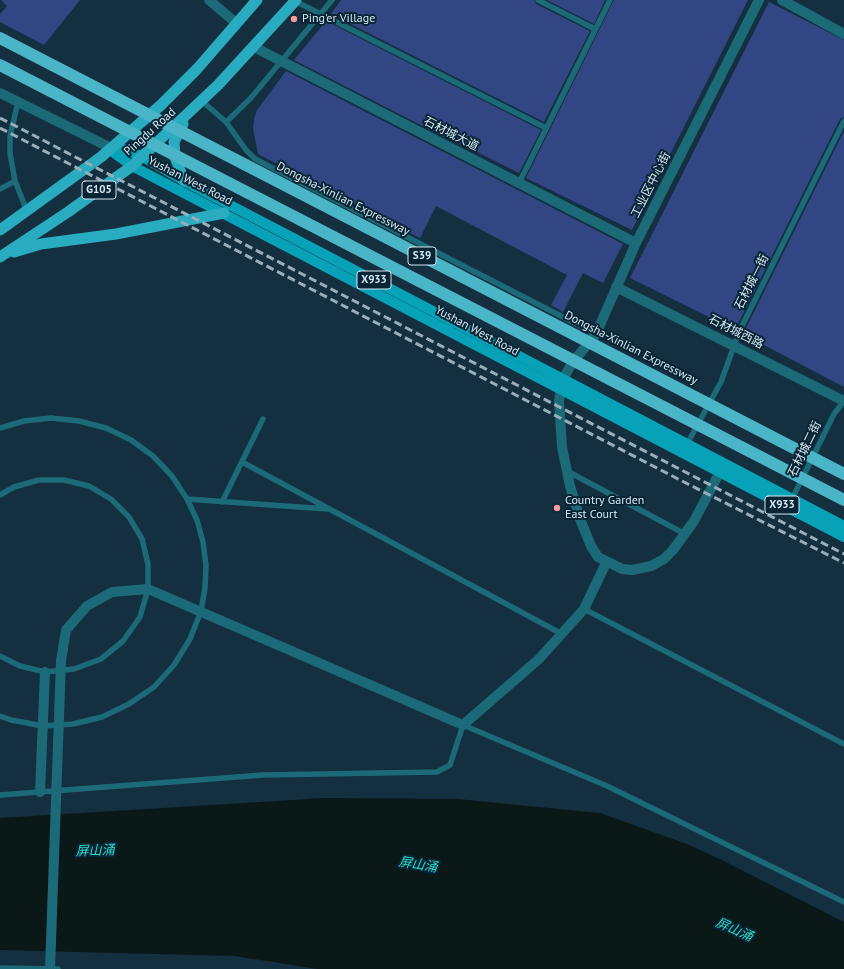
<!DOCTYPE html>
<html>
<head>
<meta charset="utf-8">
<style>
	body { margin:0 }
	canvas { display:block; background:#132f40 }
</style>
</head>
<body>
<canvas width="844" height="969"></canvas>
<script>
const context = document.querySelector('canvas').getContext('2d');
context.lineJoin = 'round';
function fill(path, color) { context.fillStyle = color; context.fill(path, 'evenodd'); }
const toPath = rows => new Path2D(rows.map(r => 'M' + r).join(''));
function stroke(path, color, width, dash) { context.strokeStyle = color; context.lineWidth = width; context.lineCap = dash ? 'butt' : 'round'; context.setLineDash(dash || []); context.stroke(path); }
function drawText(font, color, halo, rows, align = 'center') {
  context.font = font + ' "PT Sans","Noto Sans SC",sans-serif'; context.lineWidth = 4; context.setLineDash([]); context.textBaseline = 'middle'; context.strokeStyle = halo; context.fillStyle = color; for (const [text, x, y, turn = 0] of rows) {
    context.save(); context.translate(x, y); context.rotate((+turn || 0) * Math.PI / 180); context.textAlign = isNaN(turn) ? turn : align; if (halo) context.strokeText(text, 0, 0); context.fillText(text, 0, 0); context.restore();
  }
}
fill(toPath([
	[325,798,458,799,600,813,687,844,722,860,844,922,844,969,317,969,235,956,0,950,0,818]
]), '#0a1917');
fill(toPath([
	[1,0,80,0,44,45,0,22,0,14,7,6],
	[341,0,534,0,536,4,590,31,544,122,331,14],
	[547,0,605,0,594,24],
	[614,0,748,0,632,230,526,178],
	[769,2,844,40,844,117,840,119,735,330,630,278],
	[326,21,541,130,519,173,445,136,444,137,294,60],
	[286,71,623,244,603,283,583,273,563,312,551,305,567,275,436,206,420,238,258,154,253,128,254,119,257,110],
	[844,131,844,387,743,334]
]), '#314683');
stroke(toPath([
	[538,0,595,29],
	[295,1,546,128],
	[202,101,226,122,246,150,255,159,596,334],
	[18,102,10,136,10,153,15,181,27,211],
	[226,122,250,99,332,0],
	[519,183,610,0],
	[0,189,15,181],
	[0,428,24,421,51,418,79,421,106,428,131,440,153,456,172,476,187,499,197,520,203,542,206,565,205,588,201,611,190,639,174,665,154,687,129,704,102,717,73,724,43,726,11,720,0,716],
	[686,446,721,382,739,332,844,121],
	[242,462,562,634],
	[567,471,685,534],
	[0,495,14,487,39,480,64,480,89,486,111,499,129,517,142,539,148,564,148,589,140,617,123,641,101,659,74,669,45,672,20,666,0,656],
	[187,499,327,509],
	[791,501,834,414,844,401],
	[222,502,263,419],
	[584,609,844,744],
	[0,795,263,775,437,772,450,765,463,725,607,786,844,902],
	[0,968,58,969]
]), '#1c6a77', 5.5);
stroke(toPath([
	[209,0,236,23],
	[782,0,844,34],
	[254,47,636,243],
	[0,93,111,148],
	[616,287,844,401],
	[723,466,694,521,673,550,664,559,651,566,632,570,622,569,598,557,591,546,580,519,570,486,562,447,559,401,563,379,572,363,596,334,636,243,759,0],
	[40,792,45,672],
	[50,969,61,661,66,630,87,606,112,592,148,589,463,725,539,659,584,609,606,563]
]), '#1c6a77', 10);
stroke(toPath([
	[111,148,114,153,132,166,844,537],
	[111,148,121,148,141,156,184,181,844,526]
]), '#08a2b8', 10);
stroke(toPath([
	[183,124,174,142,175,157,184,181],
	[0,230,101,157,161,105,197,69,257,0],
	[14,252,41,244,116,234,224,213],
	[0,257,68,212,132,166,218,85,296,0]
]), '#2aacc0', 11);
stroke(toPath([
	[0,38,844,474],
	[0,65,844,500]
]), '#4bb5c8', 12);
stroke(toPath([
	[0,118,844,554],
	[0,128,680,480,844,563]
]), '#99adbb', 3, [8, 4]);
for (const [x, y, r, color] of [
	[294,19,4,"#f59b9b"],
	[557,508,4,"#f59b9b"]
]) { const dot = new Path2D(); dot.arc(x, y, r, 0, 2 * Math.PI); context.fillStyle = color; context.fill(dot); stroke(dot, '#082536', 1.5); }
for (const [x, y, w] of [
	[99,190,34],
	[422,256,28],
	[374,280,34],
	[782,505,34]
]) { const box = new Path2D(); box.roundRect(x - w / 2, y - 9, w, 18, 3); context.fillStyle = '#082536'; context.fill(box); stroke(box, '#d7e7f3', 1); }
drawText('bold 11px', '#d7e7f3', null, [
	["G105",99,190],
	["S39",422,256],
	["X933",374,280],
	["X933",782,505]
]);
drawText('12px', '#d7e7f3', '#082536', [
	["Ping'er Village",302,19],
	["Country Garden",565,501],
	["East Court",565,515]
], 'left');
drawText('12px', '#d7e7f3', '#082536', [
	["Pingdu Road",150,132,-42],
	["石材城大道",451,134,27],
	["Yushan West Road",190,181,27],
	["工业区中心街",651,185,-63],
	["Dongsha-Xinlian Expressway",343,199,27],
	["石材城一街",752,282,-63],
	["Yushan West Road",477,331,28],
	["石材城西路",736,332,27],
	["Dongsha-Xinlian Expressway",631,348,27],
	["石材城二街",805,449,-64]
]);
drawText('italic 13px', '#2fdecb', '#082536', [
	["屏山涌",95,851,-2],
	["屏山涌",418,865,9],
	["屏山涌",734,930,24]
]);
</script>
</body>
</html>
